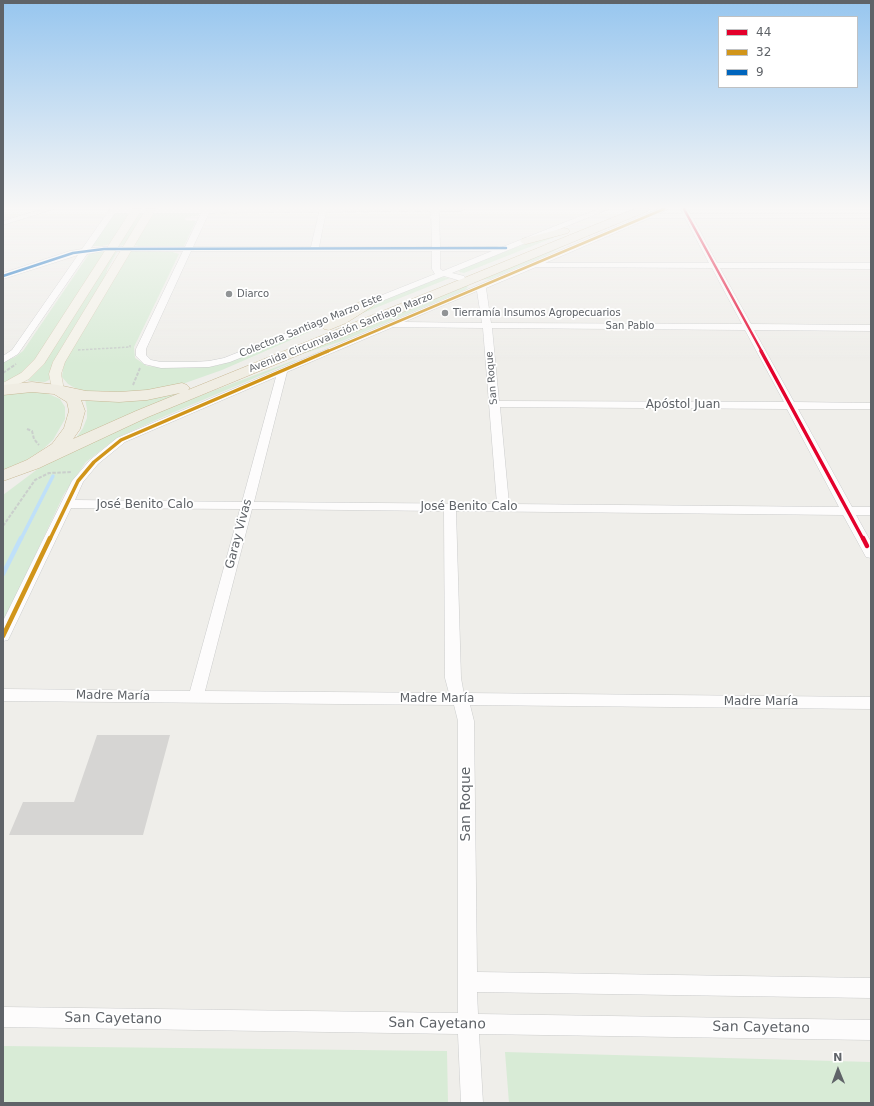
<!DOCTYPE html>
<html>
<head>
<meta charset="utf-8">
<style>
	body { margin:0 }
	#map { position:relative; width:874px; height:1106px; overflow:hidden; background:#efeeea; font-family:"DejaVu Sans",sans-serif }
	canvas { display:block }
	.frame { position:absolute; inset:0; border:4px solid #5f6368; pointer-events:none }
	.legend { position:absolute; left:718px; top:16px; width:140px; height:72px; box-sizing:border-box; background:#fff; border:1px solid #bfc1c3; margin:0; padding:5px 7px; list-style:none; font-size:12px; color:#5f6368 }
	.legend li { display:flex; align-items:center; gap:8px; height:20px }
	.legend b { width:20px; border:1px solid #bfc1c3 }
	.north { position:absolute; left:818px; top:1050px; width:40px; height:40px; -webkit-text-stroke:3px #fff; paint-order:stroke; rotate:359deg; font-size:11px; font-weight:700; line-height:16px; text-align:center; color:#5f6368 }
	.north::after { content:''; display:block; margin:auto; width:14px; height:18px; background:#5f6368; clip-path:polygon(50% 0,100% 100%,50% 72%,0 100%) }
</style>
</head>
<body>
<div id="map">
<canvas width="874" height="1106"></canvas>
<div class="frame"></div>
<ul class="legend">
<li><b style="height:5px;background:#e4002b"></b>44</li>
<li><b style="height:5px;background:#d1951a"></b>32</li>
<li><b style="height:5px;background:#0065bd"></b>9</li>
</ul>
<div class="north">N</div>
</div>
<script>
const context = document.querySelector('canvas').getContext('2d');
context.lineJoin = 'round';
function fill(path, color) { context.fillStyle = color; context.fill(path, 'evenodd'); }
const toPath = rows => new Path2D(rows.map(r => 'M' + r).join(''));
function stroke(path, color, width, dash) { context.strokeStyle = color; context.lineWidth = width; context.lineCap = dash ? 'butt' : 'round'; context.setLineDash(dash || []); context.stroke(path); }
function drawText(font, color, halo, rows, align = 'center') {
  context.font = font + ' "DejaVu Sans",sans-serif'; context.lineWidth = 3.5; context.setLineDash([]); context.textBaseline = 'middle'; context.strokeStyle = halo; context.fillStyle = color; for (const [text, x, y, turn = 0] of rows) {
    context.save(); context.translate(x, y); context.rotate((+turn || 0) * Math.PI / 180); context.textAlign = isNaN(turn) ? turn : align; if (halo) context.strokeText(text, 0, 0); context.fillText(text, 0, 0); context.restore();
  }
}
fill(toPath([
	[114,213,124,213,129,214,110,244,103,246,92,246],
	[138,213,144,214,125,245,118,246],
	[158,213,200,213,198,216,186,217,185,220,196,221,184,246,138,246,134,245,152,214],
	[560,235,464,273,459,272,461,269,527,243],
	[569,243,545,256,490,279,480,280],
	[130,251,173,252,179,254,134,347,135,358,147,366,170,368,220,365,341,318,222,370,171,388,137,393,85,391,75,388,68,384,62,377,64,362],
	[97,252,105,252,35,361,21,374,3,383,3,362,15,357,23,351,89,254],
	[113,252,117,252,108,268,104,279,53,362,49,380,45,382,28,381],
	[442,277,450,278,348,319,374,304],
	[466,285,468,287,465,290,342,341,293,357],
	[295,360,297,360,165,416,123,435,109,444,86,462,64,494,3,624,3,495,39,468,58,457,157,412],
	[199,386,76,438,83,428,87,418,87,409,85,399,186,391],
	[29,391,44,392,60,399,65,407,65,419,53,440,42,450,27,460,3,470,3,395],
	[3,1046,447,1051,448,1103,3,1103],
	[505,1052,871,1062,871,1103,509,1103]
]), '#d8ebd6');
stroke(toPath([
	[21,539,53,476]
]), '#bfe0f9', 3.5);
stroke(toPath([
	[3,574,21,538]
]), '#bfe0f9', 4.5);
fill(toPath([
	[97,735,170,735,143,835,9,835,23,802,74,802]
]), '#d6d5d3');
const minor = toPath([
	[42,209,54,209,3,225,3,221,42,209],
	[110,209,465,209,461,211,439,211,440,247,497,247,500,248,598,209,609,209,452,273,464,276,465,278,464,280,461,281,444,276,230,362,209,367,161,368,144,364,136,356,136,349,183,251,104,251,87,254,18,354,3,363,3,356,12,350,78,255,3,279,3,273,70,251,82,249,110,209],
	[431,211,432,247,319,247,326,212,431,211],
	[319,212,311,247,193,247,209,213,319,212],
	[115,213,201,213,185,247,104,247,91,248,115,213],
	[191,251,432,251,432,269,435,274,224,358,209,361,193,362,161,362,151,360,146,355,146,349,191,251],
	[440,251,492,251,443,271,440,269,440,251],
	[658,209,668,209,659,214,683,214,680,209,688,209,690,214,871,214,871,218,693,218,717,263,871,263,871,269,720,268,751,324,871,325,871,331,754,330,794,402,871,403,871,409,798,409,852,507,871,507,871,515,856,515,871,542,871,558,866,557,843,515,456,511,461,678,463,689,464,693,871,697,871,709,470,705,474,721,477,972,871,978,871,998,477,992,478,1014,871,1020,871,1040,479,1034,483,1103,461,1103,458,1034,3,1027,3,1007,458,1013,458,721,454,705,3,701,3,689,190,691,240,509,71,508,10,636,8,640,3,641,3,621,72,481,90,460,117,438,658,209],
	[650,218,685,218,709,263,545,263,650,218],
	[536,267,712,268,742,324,491,323,486,288,536,267],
	[477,291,482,323,404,322,477,291],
	[393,327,483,328,497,504,254,502,287,372,393,327],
	[492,328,745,330,784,402,499,401,492,328],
	[276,377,242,502,75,500,83,482,98,464,125,442,276,377],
	[500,407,787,409,839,507,509,504,500,407],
	[252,509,444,511,445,678,449,693,205,691,252,509]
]);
const major = toPath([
	[132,209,142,209,44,364,29,379,3,392,3,383,21,373,35,359,132,209],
	[146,209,156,209,65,362,61,374,64,390,63,393,58,394,53,393,49,374,53,362,146,209]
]);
const highway = toPath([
	[634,209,649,209,648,211,148,417,39,468,3,481,3,470,27,460,52,444,64,428,69,411,67,402,54,394,32,392,3,395,3,385,32,382,58,385,86,391,119,392,147,390,182,383,187,385,190,388,188,390,634,209],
	[180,393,136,411,73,439,80,429,85,411,81,400,119,402,147,400,180,393],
	[564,228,568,229,570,231,568,233,526,244,522,243,520,241,522,239,564,228],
	[368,299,373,300,375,303,373,306,346,323,329,330,324,329,322,326,324,323,363,300,368,299]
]);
stroke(minor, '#cbcccc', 1);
stroke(major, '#d7ceb8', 1);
stroke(highway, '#c8b996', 1);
stroke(toPath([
	[78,350,130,347,130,345]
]), '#cacfcc', 1.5, [2.5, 1.5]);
stroke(toPath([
	[3,373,16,364],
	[133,385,140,368],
	[27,429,32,431,34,439,39,445],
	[3,526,35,480,49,473,72,472]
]), '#cacfcc', 2, [3.5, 1.5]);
fill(minor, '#fdfcfc');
fill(major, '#f4f2e9');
fill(highway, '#f0ede3');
stroke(toPath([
	[684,209,762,352]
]), '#e4002b', 2.5);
stroke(toPath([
	[761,351,863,539]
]), '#e4002b', 3.5);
stroke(toPath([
	[863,538,867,546]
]), '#e4002b', 4.5);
stroke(toPath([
	[326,352,664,209]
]), '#d1951a', 2.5);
stroke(toPath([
	[50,539,78,481,94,462,121,440,328,351]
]), '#d1951a', 3.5);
stroke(toPath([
	[3,636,50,538]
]), '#d1951a', 4.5);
stroke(toPath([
	[3,276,73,253,104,249,506,248]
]), '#0065bd', 2.5);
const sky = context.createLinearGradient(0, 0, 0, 364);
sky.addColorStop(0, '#97c6ef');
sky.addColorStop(0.57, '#f8f7f6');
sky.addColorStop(1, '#f8f7f600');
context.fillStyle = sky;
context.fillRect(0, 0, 874, 364);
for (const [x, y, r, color] of [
	[229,294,4,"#919496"],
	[445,313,4,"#919496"]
]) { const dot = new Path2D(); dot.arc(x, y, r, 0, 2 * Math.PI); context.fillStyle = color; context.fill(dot); stroke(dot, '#fff', 1.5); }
drawText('10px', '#5f6368', '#fff', [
	["Diarco",237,294],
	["Tierramía Insumos Agropecuarios",453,313]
], 'left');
drawText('10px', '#5f6368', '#fff', [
	["Colectora Santiago Marzo Este",311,326,-22],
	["San Pablo",630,326],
	["Avenida Circunvalación Santiago Marzo",341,333,-22],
	["San Roque",492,378,-95]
]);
drawText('12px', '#5f6368', '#fff', [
	["Apóstol Juan",683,405],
	["José Benito Calo",145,505],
	["José Benito Calo",469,507],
	["Garay Vivas",239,534,-75],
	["Madre María",113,696,1],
	["Madre María",437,699],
	["Madre María",761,702]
]);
drawText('14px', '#5f6368', '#fff', [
	["San Roque",466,804,-90],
	["San Cayetano",113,1019,1],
	["San Cayetano",437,1024,1],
	["San Cayetano",761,1028,1]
]);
</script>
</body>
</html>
